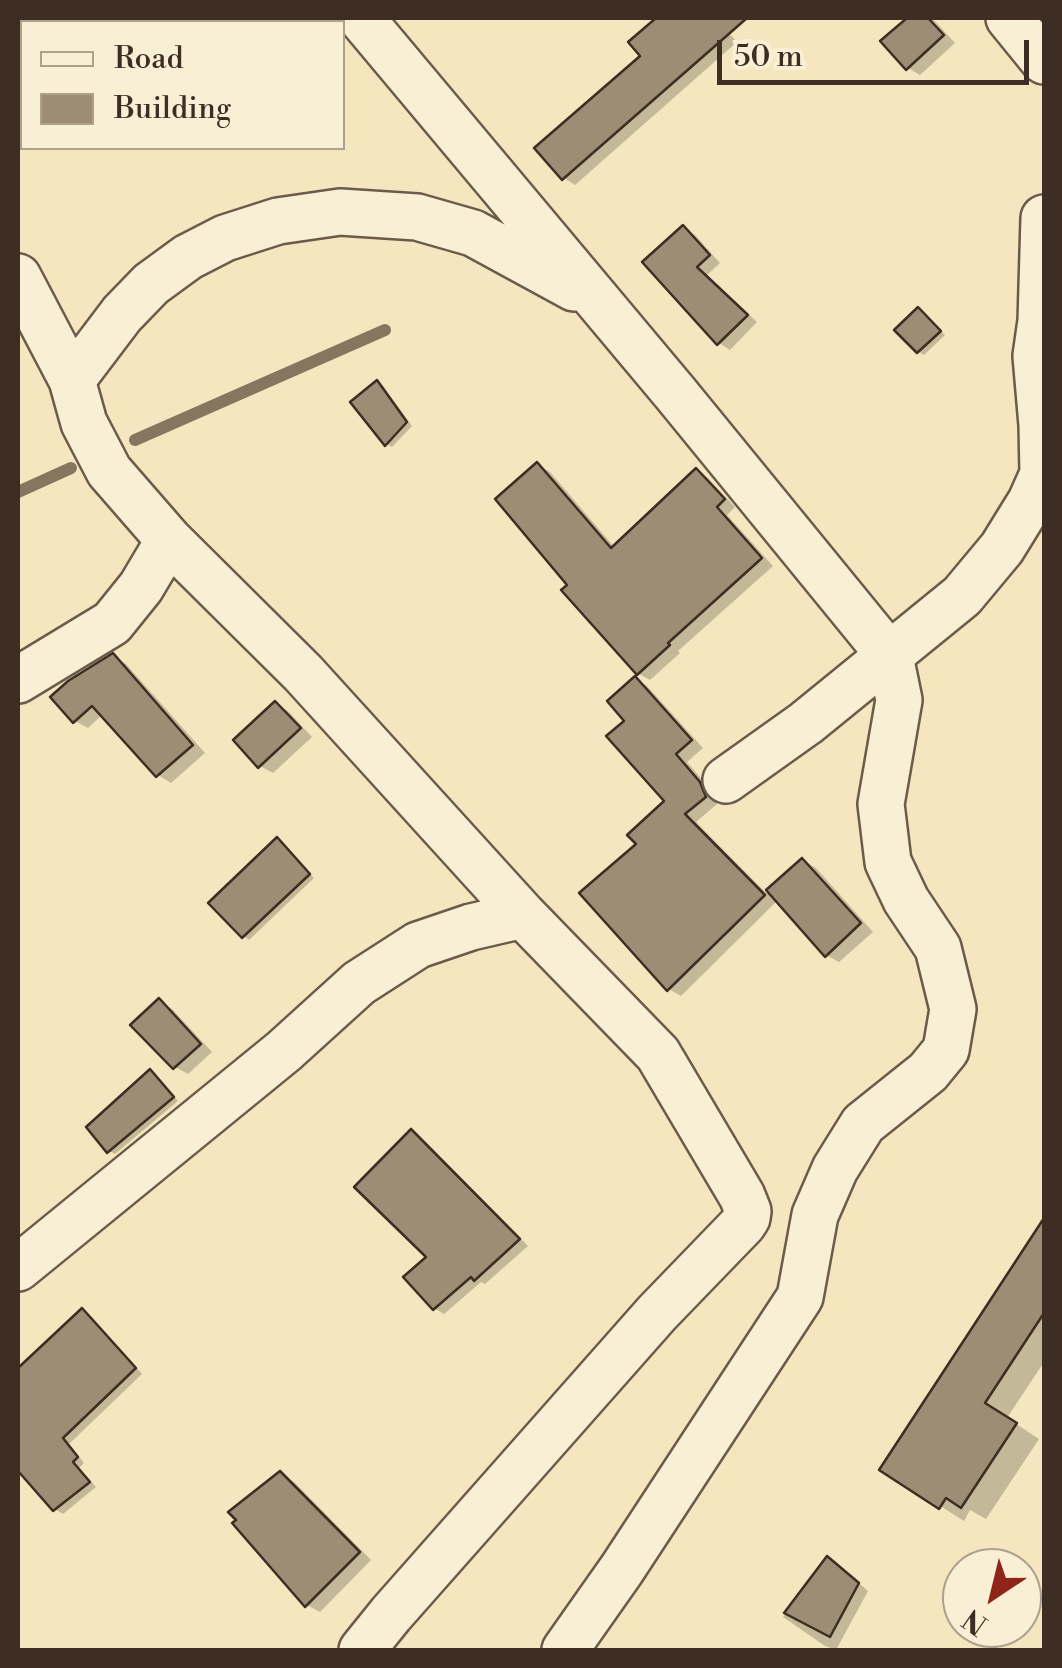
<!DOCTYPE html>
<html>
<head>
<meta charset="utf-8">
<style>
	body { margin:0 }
	#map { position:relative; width:1062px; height:1668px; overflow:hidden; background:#f4e6be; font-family:"Libre Bodoni",serif }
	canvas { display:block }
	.frame { position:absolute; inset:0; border:20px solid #3d2d23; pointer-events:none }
	.legend { position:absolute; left:20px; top:20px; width:325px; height:130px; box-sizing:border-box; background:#f8efd5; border:2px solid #ada18e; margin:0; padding:12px 18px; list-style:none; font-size:30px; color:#3d2d23 }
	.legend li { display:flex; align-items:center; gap:20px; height:50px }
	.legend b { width:50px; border:2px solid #ada18e }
	.north { position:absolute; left:942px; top:1548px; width:100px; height:100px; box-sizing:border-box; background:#f8efd5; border:2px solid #ada18e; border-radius:50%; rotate:215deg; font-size:28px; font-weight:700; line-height:40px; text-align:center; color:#3d2d23 }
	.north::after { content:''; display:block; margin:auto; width:35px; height:45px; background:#8f2418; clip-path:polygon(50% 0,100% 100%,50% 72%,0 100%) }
	.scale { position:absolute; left:717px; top:40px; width:312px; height:45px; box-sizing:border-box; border:5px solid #3d2d23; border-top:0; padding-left:12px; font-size:30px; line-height:35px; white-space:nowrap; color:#3d2d23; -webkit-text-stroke:8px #f8efd5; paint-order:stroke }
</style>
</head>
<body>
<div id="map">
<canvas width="1062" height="1668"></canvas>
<div class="frame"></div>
<ul class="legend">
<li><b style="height:12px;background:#f8efd5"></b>Road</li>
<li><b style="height:28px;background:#9c8d74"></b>Building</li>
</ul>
<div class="north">N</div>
<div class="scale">50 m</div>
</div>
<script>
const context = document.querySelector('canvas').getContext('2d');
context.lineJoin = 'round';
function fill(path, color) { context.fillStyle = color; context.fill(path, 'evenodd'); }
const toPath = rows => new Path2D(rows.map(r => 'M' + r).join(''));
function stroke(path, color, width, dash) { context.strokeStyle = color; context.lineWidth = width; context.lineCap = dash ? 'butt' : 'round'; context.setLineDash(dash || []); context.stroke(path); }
fill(toPath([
	[660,18,674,18,684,28,695,18,715,18,737,42,575,185,564,178,643,56,632,42],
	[911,18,932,18,955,43,920,75,908,68,884,41],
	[684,228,695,235,720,263,707,275,757,322,730,350,719,343,645,262],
	[919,310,945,335,924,355,918,351],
	[377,383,383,386,412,426,392,447,387,444],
	[538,465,550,472,615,548,696,471,708,478,735,507,727,515,773,566,678,651,680,653,650,680,638,673,571,585],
	[113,656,126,664,205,753,171,783,158,775,103,714,88,728,75,721],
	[636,679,647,686,703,748,687,762,712,791,717,804,696,822,766,893,803,861,816,868,873,932,839,962,826,955,778,900,681,996,669,989,639,844,667,801,627,721],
	[275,704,288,711,312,737,273,773,260,766],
	[277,840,283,844,314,878,249,940,244,936],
	[159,1001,172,1009,212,1052,188,1074,175,1067],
	[156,1076,178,1101,115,1154,109,1151],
	[411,1132,421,1138,528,1246,485,1284,481,1282,444,1314,434,1308],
	[1044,1222,1044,1362,1007,1418,1039,1439,986,1519,970,1510,964,1521,882,1469],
	[83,1312,91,1316,142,1374,69,1444,84,1463,79,1468,96,1487,63,1514,55,1509,18,1467,18,1372],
	[280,1474,294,1482,371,1560,320,1612,307,1605],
	[828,1559,838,1565,868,1591,836,1650,825,1646,783,1617]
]), '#0003');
stroke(toPath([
	[135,440,385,330],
	[18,492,71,468]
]), '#867660', 12);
const building = toPath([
	[656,18,747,18,562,180,534,148,640,56,628,42,656,18],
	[907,18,928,18,944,35,906,70,880,41,907,18],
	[683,225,710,255,697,267,748,315,717,345,642,262,683,225],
	[918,307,941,331,917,353,894,330,918,307],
	[377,380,407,422,385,446,350,402,377,380],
	[537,462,611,548,696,468,725,499,717,507,762,558,668,643,670,645,637,675,561,590,567,585,495,499,537,462],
	[113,653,193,745,156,777,92,706,73,723,50,697,68,681,113,653],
	[635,676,692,740,676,754,700,782,706,797,685,814,765,895,667,991,579,893,636,844,627,835,664,801,606,736,624,721,607,701,635,676],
	[275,701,301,728,258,768,233,740,275,701],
	[277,837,310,874,242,938,208,903,277,837],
	[802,858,861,923,825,957,766,890,802,858],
	[159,998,201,1044,173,1069,130,1025,159,998],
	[150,1069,174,1097,107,1153,86,1127,150,1069],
	[411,1129,520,1239,474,1281,471,1277,433,1310,403,1277,426,1257,354,1187,411,1129],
	[1044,1218,1044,1313,985,1403,1017,1423,961,1508,946,1498,939,1509,879,1470,1044,1218],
	[82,1308,136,1368,63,1438,78,1457,73,1462,90,1482,53,1511,18,1471,18,1368,82,1308],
	[280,1471,360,1552,305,1607,232,1523,236,1520,228,1512,280,1471],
	[827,1556,859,1583,830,1637,784,1613,827,1556]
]);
fill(building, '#9c8d74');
stroke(building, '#3d2d23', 2.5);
const minor = toPath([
	[361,18,676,394,890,656,899,700,881,804,888,862,906,900,938,948,953,1009,946,1050,928,1072,863,1124,835,1169,815,1215,800,1297,622,1569,565,1650],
	[1009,18,1044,61],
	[18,277,72,380,84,423,109,471,169,540],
	[72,380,122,314,151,284,188,257,225,238,278,221,340,212,417,217,473,233,574,288],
	[18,680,112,623,141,587,169,540,303,673,523,915,658,1054,742,1196,748,1211,747,1218,743,1224,657,1313,391,1614,362,1650],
	[726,780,806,723,962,596,1002,548,1031,501,1043,474,1042,425,1036,356,1041,321,1044,218],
	[18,1268,284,1051,359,983,418,945,471,927,523,915]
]);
stroke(minor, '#6b5b4a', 50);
stroke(minor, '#f8efd5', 45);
</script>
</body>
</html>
